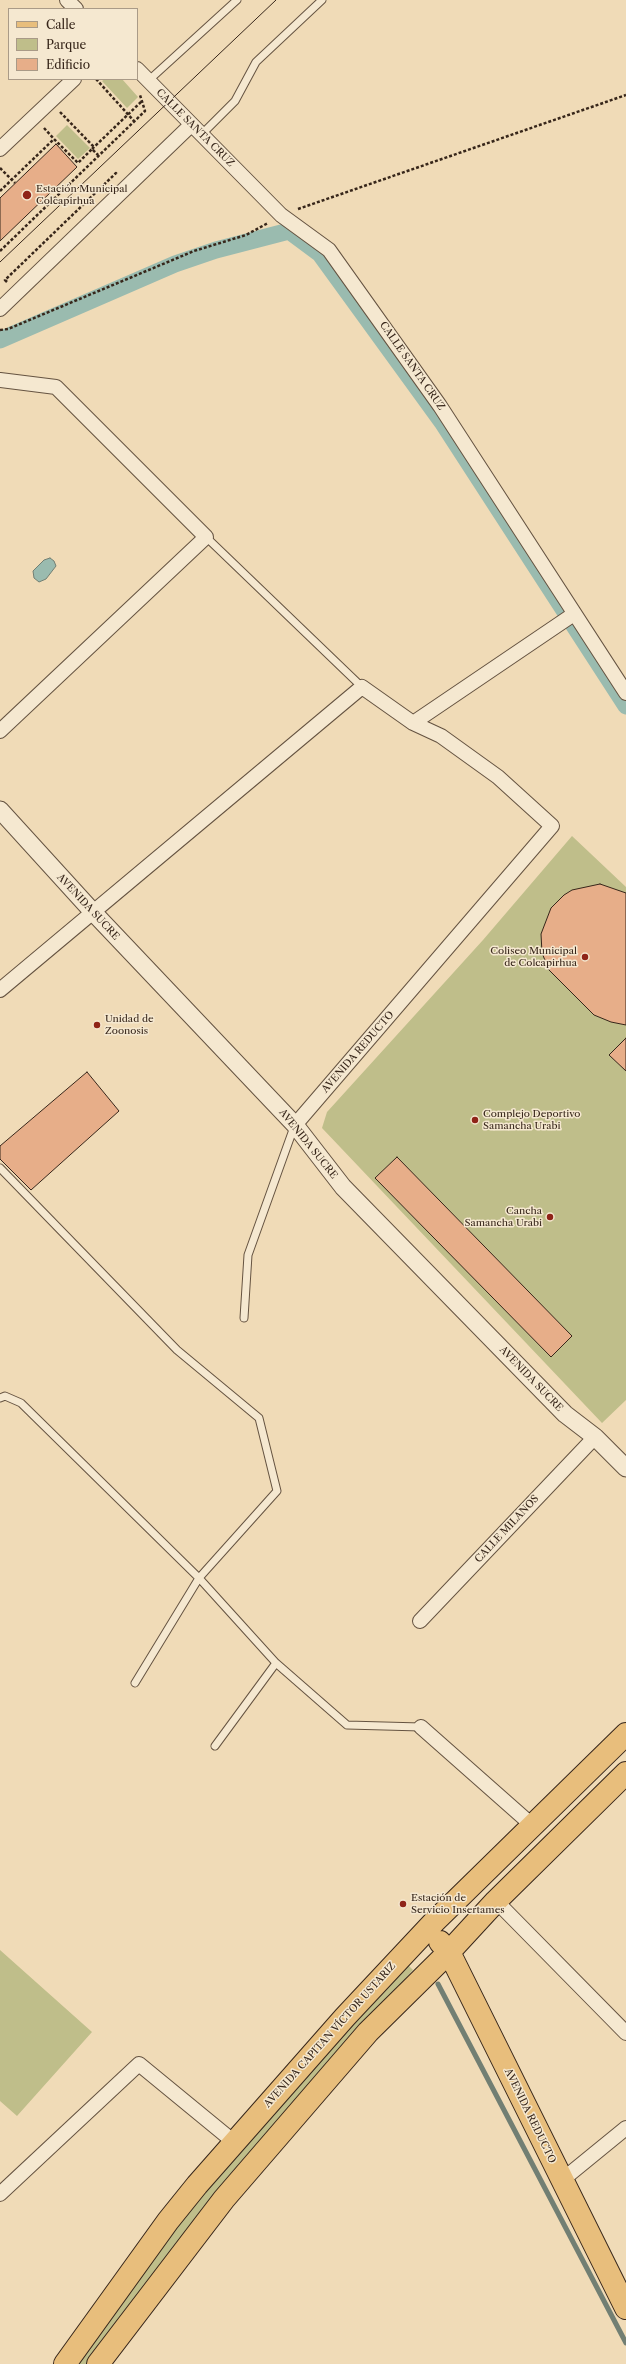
<!DOCTYPE html>
<html>
<head>
<meta charset="utf-8">
<style>
	body { margin:0 }
	#map { position:relative; width:626px; height:2364px; overflow:hidden; background:#f0dbb7; font-family:"Libre Caslon Text",serif }
	canvas { display:block }
	.legend { position:absolute; left:8px; top:8px; width:130px; height:72px; box-sizing:border-box; background:#f5e8d0; border:1px solid #a99a87; margin:0; padding:5px 7px; list-style:none; font-size:12px; color:#37261a }
	.legend li { display:flex; align-items:center; gap:8px; height:20px }
	.legend b { width:20px; border:1px solid #a99a87 }
</style>
</head>
<body>
<div id="map">
<canvas width="626" height="2364"></canvas>
<ul class="legend">
<li><b style="height:5px;background:#e8be7c"></b>Calle</li>
<li><b style="height:11px;background:#bfbe8a"></b>Parque</li>
<li><b style="height:11px;background:#e7ae89"></b>Edificio</li>
</ul>
</div>
<script>
const context = document.querySelector('canvas').getContext('2d');
context.lineJoin = 'round';
function fill(path, color) { context.fillStyle = color; context.fill(path, 'evenodd'); }
const toPath = rows => new Path2D(rows.map(r => 'M' + r).join(''));
function stroke(path, color, width, dash) { context.strokeStyle = color; context.lineWidth = width; context.lineCap = dash ? 'butt' : 'round'; context.setLineDash(dash || []); context.stroke(path); }
function drawText(font, color, halo, rows, align = 'center') {
  context.font = font + ' "Libre Caslon Text",serif'; context.lineWidth = 3; context.setLineDash([]); context.textBaseline = 'middle'; context.strokeStyle = halo; context.fillStyle = color; for (const [text, x, y, turn = 0] of rows) {
    context.save(); context.translate(x, y); context.rotate((+turn || 0) * Math.PI / 180); context.textAlign = isNaN(turn) ? turn : align; if (halo) context.strokeText(text, 0, 0); context.fillText(text, 0, 0); context.restore();
  }
}
fill(toPath([
	[105,79,122,79,138,97,127,108,102,81],
	[67,125,90,148,78,159,56,136],
	[572,836,626,887,626,1400,602,1423,322,1128,327,1112,483,940],
	[0,1950,92,2032,17,2116,0,2101],
	[405,1962,413,1970,205,2206,89,2364,75,2364,185,2213]
]), '#bfbe8a');
const water = toPath([
	[50,558,54,561,56,566,46,579,39,582,34,578,33,571,44,560,50,558]
]);
fill(water, '#9abbaf');
stroke(water, '#727f73', 1);
stroke(toPath([
	[438,1984,626,2343]
]), '#727f73', 5);
stroke(toPath([
	[0,340,175,264,216,250,289,231,320,254,442,422,626,706]
]), '#9abbaf', 17);
const building = toPath([
	[56,144,77,167,0,241,0,198,56,144],
	[600,884,626,893,626,1025,611,1022,594,1015,549,970,542,953,541,934,551,908,564,895,572,890,600,884],
	[626,1038,626,1071,609,1055,626,1038],
	[87,1072,119,1111,31,1190,0,1159,0,1146,87,1072],
	[397,1157,572,1336,551,1357,375,1178,397,1157]
]);
fill(building, '#e7ae89');
stroke(building, '#37261a', 1);
const service = toPath([
	[148,81,237,0],
	[201,135,235,101,256,62,322,0],
	[206,537,362,687],
	[0,1168,177,1350,259,1418,277,1491,199,1578,135,1683],
	[244,1318,248,1255,294,1127],
	[0,1398,5,1396,21,1403,199,1578,276,1663,347,1725,421,1727],
	[215,1746,276,1663]
]);
const minor = toPath([
	[67,0,76,9],
	[137,69,281,215,329,250,440,406,626,693],
	[0,149,74,79],
	[0,309,191,125],
	[0,380,56,387,206,537,0,731],
	[413,723,574,614],
	[0,990,362,687,413,723,441,736,498,777,552,826,295,1125],
	[420,1621,595,1437],
	[421,1727,533,1826],
	[496,1901,626,2033],
	[561,2181,626,2128],
	[0,2194,139,2064,234,2142]
]);
const tertiary = toPath([
	[0,810,92,911,295,1125,343,1187,565,1414,595,1437,626,1468]
]);
const primary = toPath([
	[440,1942,449,1952,626,2308],
	[65,2364,168,2221,197,2185,345,2017,434,1922,626,1734],
	[98,2364,224,2199,368,2032,449,1952,496,1901,626,1773]
]);
stroke(service, '#655341', 9);
stroke(minor, '#655341', 16);
stroke(tertiary, '#655341', 19);
stroke(primary, '#37261a', 24);
stroke(toPath([
	[96,79,134,121],
	[60,112,94,147],
	[44,128,54,139],
	[92,149,142,101],
	[0,168,15,183],
	[0,191,54,139,78,163,92,149,98,155],
	[298,209,626,95],
	[0,251,145,111,140,95],
	[7,282,5,280,116,173,117,175],
	[0,330,8,329,194,251,246,235,268,223]
]), '#37261a', 2.5, [3, 2]);
stroke(service, '#f5e8d0', 7);
stroke(minor, '#f5e8d0', 14);
stroke(tertiary, '#f5e8d0', 17);
stroke(primary, '#e8be7c', 22);
stroke(toPath([
	[0,262,276,0]
]), '#37261a', 1);
for (const [x, y, r, color] of [
	[27,195,5,"#8f2418"],
	[585,957,4,"#8f2418"],
	[97,1025,4,"#8f2418"],
	[475,1120,4,"#8f2418"],
	[550,1217,4,"#8f2418"],
	[403,1904,4,"#8f2418"]
]) { const dot = new Path2D(); dot.arc(x, y, r, 0, 2 * Math.PI); context.fillStyle = color; context.fill(dot); stroke(dot, '#f5e8d0', 1.5); }
drawText('10px', '#37261a', '#f5e8d0', [
	["CALLE SANTA CRUZ",195,128,45],
	["CALLE SANTA CRUZ",412,366,55],
	["AVENIDA SUCRE",88,907,47],
	["AVENIDA REDUCTO",358,1052,-49],
	["AVENIDA SUCRE",308,1144,51],
	["AVENIDA SUCRE",531,1379,46],
	["CALLE MILANOS",507,1529,-47],
	["AVENIDA CAPITAN VÍCTOR USTARIZ",330,2035,-48],
	["AVENIDA REDUCTO",530,2116,64]
]);
drawText('10px', '#37261a', '#f5e8d0', [
	["Estación Municipal",36,189],
	["Colcapirhua",36,201],
	["Coliseo Municipal",577,951,"right"],
	["de Colcapirhua",577,963,"right"],
	["Unidad de",105,1019],
	["Zoonosis",105,1031],
	["Complejo Deportivo",483,1114],
	["Samancha Urabi",483,1126],
	["Cancha",542,1211,"right"],
	["Samancha Urabi",542,1223,"right"],
	["Estación de",411,1898],
	["Servicio Insertames",411,1910]
], 'left');
</script>
</body>
</html>
